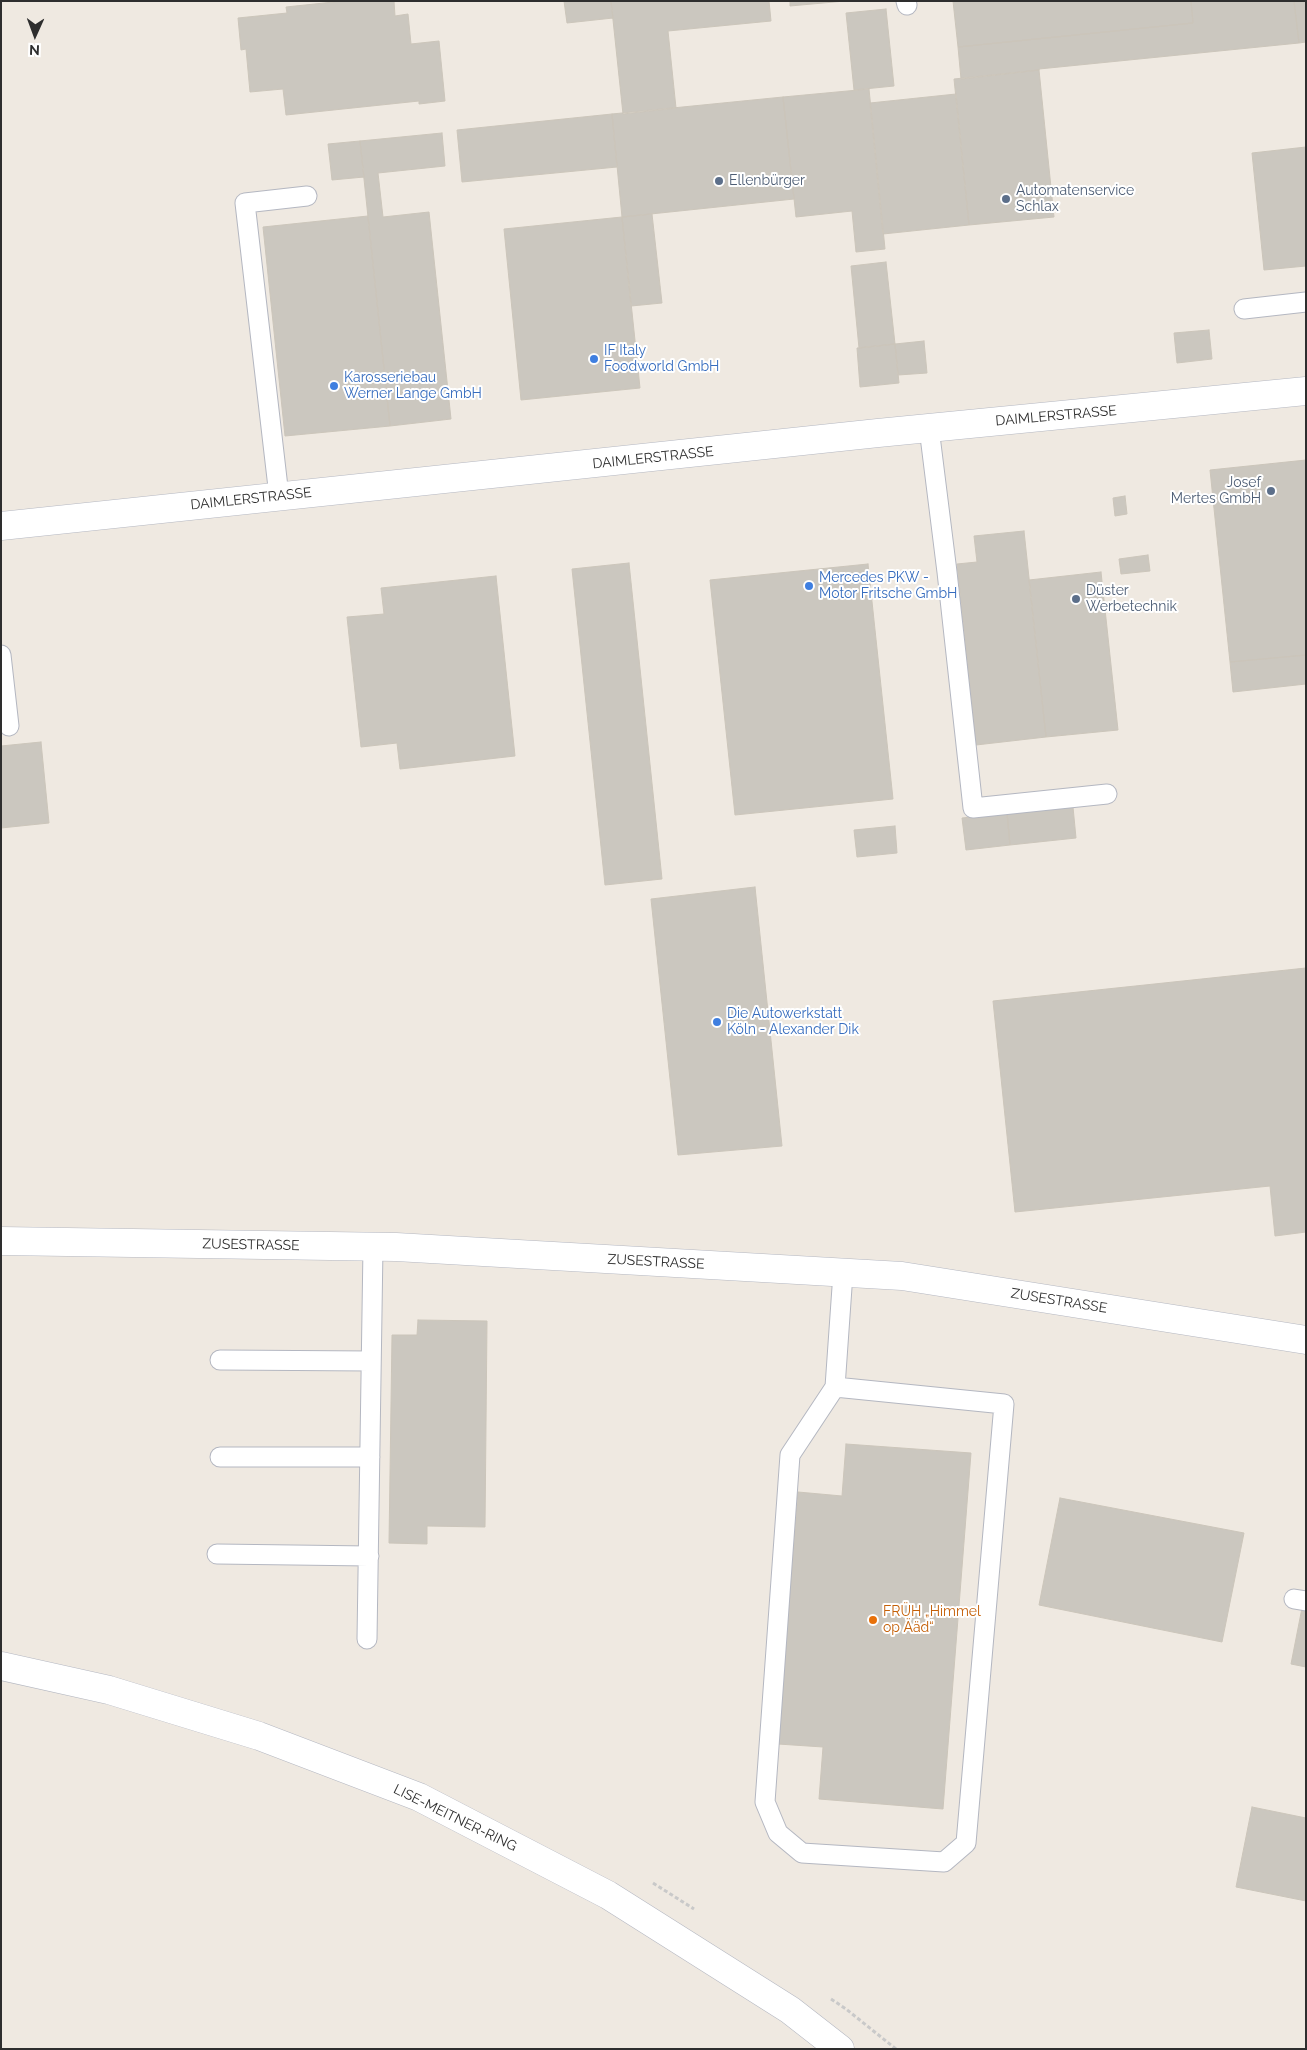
<!DOCTYPE html>
<html>
<head>
<meta charset="utf-8">
<style>
	body { margin:0 }
	#map { position:relative; width:1307px; height:2050px; overflow:hidden; background:#efe9e1; font-family:Raleway,sans-serif }
	canvas { display:block }
	.frame { position:absolute; inset:0; border:2px solid #2e2e2e; pointer-events:none }
	.north { position:absolute; left:10px; top:10px; width:50px; height:50px; -webkit-text-stroke:4px #fff; paint-order:stroke; rotate:182deg; font-size:14px; font-weight:700; line-height:20px; text-align:center; color:#2e2e2e }
	.north::after { content:''; display:block; margin:auto; width:18px; height:22px; background:#2e2e2e; clip-path:polygon(50% 0,100% 100%,50% 72%,0 100%) }
</style>
</head>
<body>
<div id="map">
<canvas width="1307" height="2050"></canvas>
<div class="frame"></div>
<div class="north">N</div>
</div>
<script>
const context = document.querySelector('canvas').getContext('2d');
context.lineJoin = 'round';
function fill(path, color) { context.fillStyle = color; context.fill(path, 'evenodd'); }
const toPath = rows => new Path2D(rows.map(r => 'M' + r).join(''));
function stroke(path, color, width, dash) { context.strokeStyle = color; context.lineWidth = width; context.lineCap = dash ? 'butt' : 'round'; context.setLineDash(dash || []); context.stroke(path); }
function drawText(font, color, halo, rows, align = 'center') {
  context.font = font + ' Raleway,sans-serif'; context.lineWidth = 4; context.setLineDash([]); context.textBaseline = 'middle'; context.strokeStyle = halo; context.fillStyle = color; for (const [text, x, y, turn = 0] of rows) {
    context.save(); context.translate(x, y); context.rotate((+turn || 0) * Math.PI / 180); context.textAlign = isNaN(turn) ? turn : align; if (halo) context.strokeText(text, 0, 0); context.fillText(text, 0, 0); context.restore();
  }
}
const building = toPath([
	[343,1,394,1,395,16,408,14,411,44,439,41,445,101,419,104,419,101,286,115,283,89,250,92,246,49,241,50,238,18,287,13,286,7,343,1],
	[564,1,611,1,613,18,567,23,564,1],
	[611,1,769,1,771,21,668,31,676,108,623,114,611,1],
	[790,1,845,1,790,6,790,1],
	[953,1,1191,1,1193,23,958,47,953,1],
	[1191,1,1294,1,1299,43,1039,69,1039,70,961,79,958,47,1193,23,1191,1],
	[1294,1,1306,1,1306,42,1299,43,1294,1],
	[886,9,894,86,854,90,846,13,886,9],
	[1039,70,1054,217,969,225,954,79,1039,70],
	[869,89,885,249,856,252,852,211,796,217,783,97,869,89],
	[956,94,969,225,883,234,870,103,956,94],
	[783,97,794,199,622,217,612,114,783,97],
	[612,114,617,167,462,182,457,130,612,114],
	[442,133,445,166,378,173,383,217,429,212,451,419,390,426,360,141,442,133],
	[360,141,364,177,332,180,328,144,360,141],
	[1306,147,1306,266,1264,270,1252,153,1306,147],
	[652,214,662,303,631,306,622,217,652,214],
	[368,216,390,426,285,436,263,227,368,216],
	[622,217,640,388,521,400,504,229,622,217],
	[886,262,895,344,859,348,851,266,886,262],
	[1209,330,1212,359,1177,363,1174,333,1209,330],
	[924,341,927,373,898,375,895,344,924,341],
	[895,344,899,383,860,387,857,348,895,344],
	[1306,460,1306,655,1230,662,1210,470,1306,460],
	[1125,496,1127,514,1115,516,1113,498,1125,496],
	[1024,531,1046,737,976,745,957,564,977,562,974,536,1024,531],
	[1148,555,1150,571,1121,574,1119,559,1148,555],
	[629,563,662,879,605,885,572,569,629,563],
	[868,564,893,799,735,815,710,580,868,564],
	[1101,572,1118,730,1046,737,1029,580,1101,572],
	[496,576,515,756,400,769,397,743,361,747,347,617,384,614,381,588,496,576],
	[1306,655,1306,684,1233,692,1230,662,1306,655],
	[41,742,49,823,1,828,1,746,41,742],
	[1073,807,1076,838,1010,845,1007,813,1073,807],
	[1007,813,1010,845,966,850,962,818,1007,813],
	[895,826,897,853,857,857,854,830,895,826],
	[755,887,782,1146,678,1155,651,899,755,887],
	[1306,968,1306,1232,1275,1236,1270,1186,1015,1212,993,1001,1306,968],
	[418,1320,487,1321,485,1527,427,1526,427,1544,389,1543,392,1335,417,1335,418,1320],
	[846,1444,971,1453,943,1809,819,1799,823,1747,778,1744,798,1492,842,1496,846,1444],
	[1060,1498,1244,1533,1222,1642,1039,1605,1060,1498],
	[1302,1608,1306,1609,1306,1667,1291,1664,1302,1608],
	[1252,1807,1306,1818,1306,1901,1236,1887,1252,1807]
]);
fill(building, '#cbc7bf');
stroke(building, '#cbc5ba', 1);
const service = toPath([
	[906,1,907,5],
	[1244,309,1306,302],
	[929,428,947,572,973,808,1107,794],
	[279,496,245,203,307,196],
	[1,655,9,726],
	[220,1360,371,1361],
	[835,1387,1004,1404,966,1843,944,1862,802,1853,778,1833,765,1802,790,1455,835,1387,843,1273],
	[220,1457,370,1457],
	[217,1554,369,1556],
	[1294,1599,1306,1601],
	[367,1639,373,1247]
]);
const minor = toPath([
	[1,526,878,433,1306,391],
	[1,1241,396,1247,902,1276,1306,1340]
]);
const secondary = toPath([
	[1,1666,109,1690,259,1736,419,1797,608,1895,790,2010,840,2049]
]);
stroke(service, '#b4b7c1', 21);
stroke(minor, '#b4b7c1', 29);
stroke(secondary, '#b4b7c1', 29);
stroke(toPath([
	[653,1883,694,1909],
	[831,1999,846,2009,896,2049]
]), '#c9c9c9', 3, [4, 2.5]);
stroke(service, '#fff', 19);
stroke(minor, '#fff', 28);
stroke(secondary, '#fff', 28);
for (const [x, y, r, color] of [
	[719,181,5,"#5c6f8a"],
	[1006,199,5,"#5c6f8a"],
	[594,359,5,"#3f7fe0"],
	[334,386,5,"#3f7fe0"],
	[1271,491,5,"#5c6f8a"],
	[809,586,5,"#3f7fe0"],
	[1076,599,5,"#5c6f8a"],
	[717,1022,5,"#3f7fe0"],
	[873,1620,5,"#e8710a"]
]) { const dot = new Path2D(); dot.arc(x, y, r, 0, 2 * Math.PI); context.fillStyle = color; context.fill(dot); stroke(dot, '#fff', 2); }
drawText('14px', '#4e5e75', '#fff', [
	["Ellenbürger",729,181],
	["Automatenservice",1016,191],
	["Schlax",1016,207],
	["Josef",1261,483,"right"],
	["Mertes GmbH",1261,499,"right"],
	["Düster",1086,591],
	["Werbetechnik",1086,607]
], 'left');
drawText('14px', '#366cbe', '#fff', [
	["IF Italy",604,351],
	["Foodworld GmbH",604,367],
	["Karosseriebau",344,378],
	["Werner Lange GmbH",344,394],
	["Mercedes PKW -",819,578],
	["Motor Fritsche GmbH",819,594],
	["Die Autowerkstatt",727,1014],
	["Köln - Alexander Dik",727,1030]
], 'left');
drawText('14px', '#2e2e2e', '#fff', [
	["DAIMLERSTRASSE",1056,416,-5],
	["DAIMLERSTRASSE",653,458,-6],
	["DAIMLERSTRASSE",251,499,-6],
	["ZUSESTRASSE",251,1245,1],
	["ZUSESTRASSE",656,1262,3],
	["ZUSESTRASSE",1059,1301,9],
	["LISE-MEITNER-RING",455,1818,26]
]);
drawText('14px', '#c56008', '#fff', [
	["FRÜH „Himmel",883,1612],
	["op Ääd“",883,1628]
], 'left');
</script>
</body>
</html>
